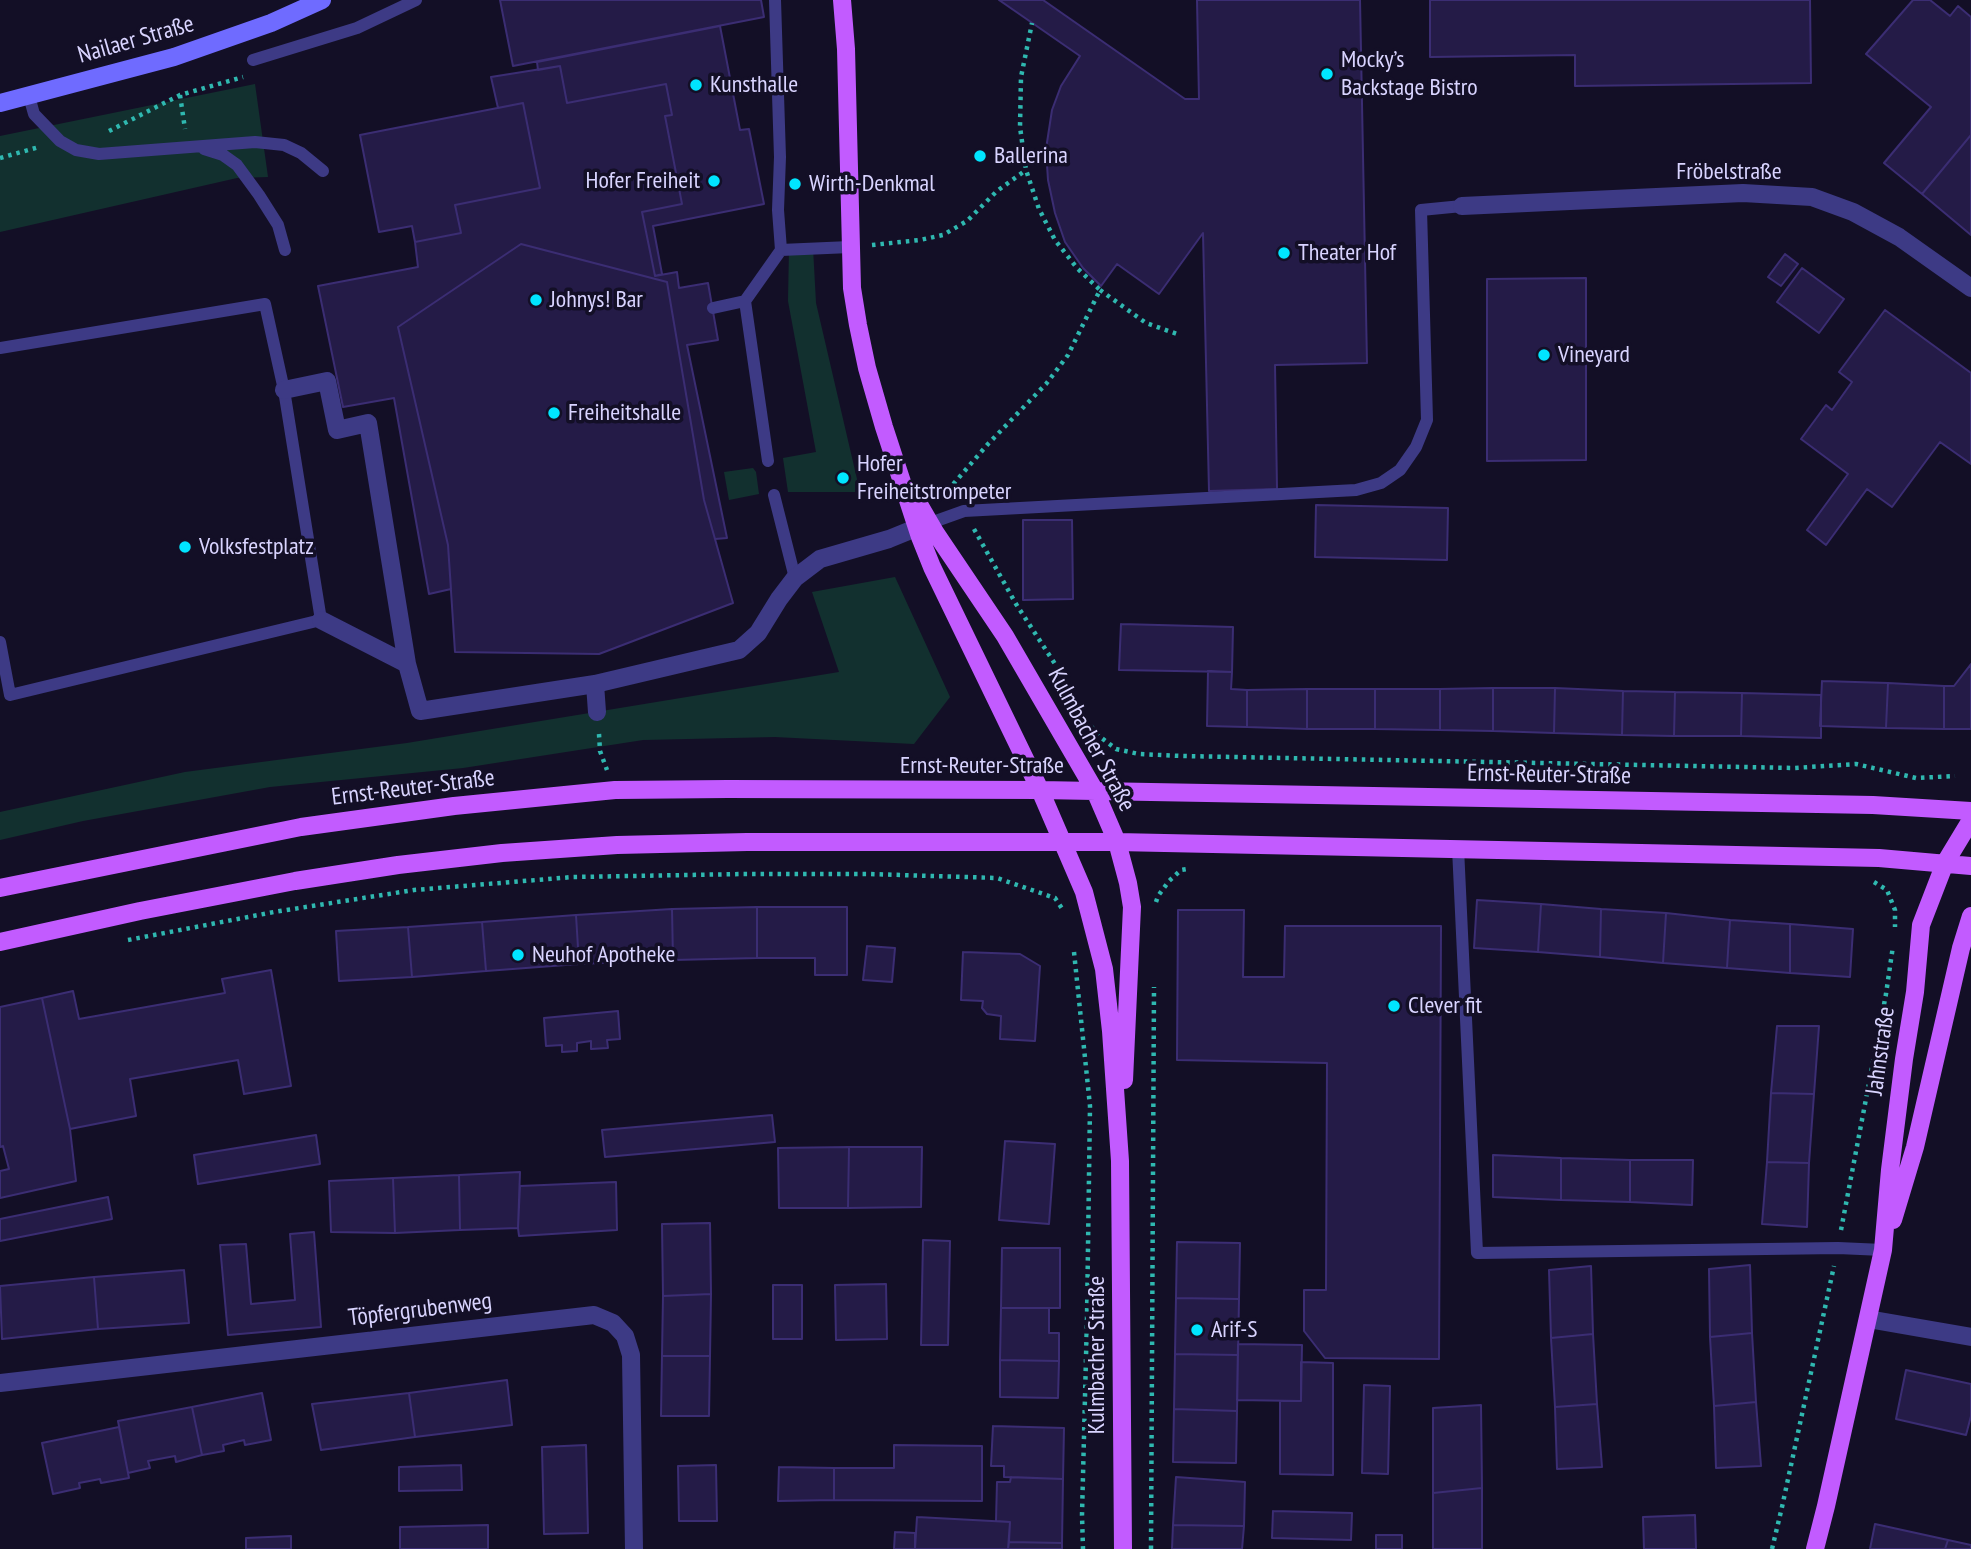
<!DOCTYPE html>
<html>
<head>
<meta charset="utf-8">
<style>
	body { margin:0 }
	canvas { display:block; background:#130f26 }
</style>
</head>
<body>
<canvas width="1971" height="1549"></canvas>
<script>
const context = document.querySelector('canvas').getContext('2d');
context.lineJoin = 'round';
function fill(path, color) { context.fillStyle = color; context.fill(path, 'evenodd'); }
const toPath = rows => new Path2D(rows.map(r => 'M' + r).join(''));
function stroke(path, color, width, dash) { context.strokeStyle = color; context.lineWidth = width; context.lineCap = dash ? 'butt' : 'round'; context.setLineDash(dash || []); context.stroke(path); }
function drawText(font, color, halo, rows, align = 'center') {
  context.font = font + ' "PT Sans Narrow",sans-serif'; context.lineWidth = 7; context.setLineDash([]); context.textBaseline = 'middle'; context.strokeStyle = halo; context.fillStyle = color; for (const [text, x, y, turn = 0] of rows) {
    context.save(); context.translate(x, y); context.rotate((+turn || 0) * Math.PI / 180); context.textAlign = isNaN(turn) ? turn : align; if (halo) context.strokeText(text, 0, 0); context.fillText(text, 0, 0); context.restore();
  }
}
fill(toPath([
	[255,84,268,177,237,178,0,232,0,136],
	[813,248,816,303,860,492,788,492,783,458,816,452,788,301,789,250],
	[753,468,756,472,759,494,729,500,724,472],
	[895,577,950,697,914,744,775,737,643,740,463,768,270,787,83,821,0,840,0,812,185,772,407,743,839,672,812,592]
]), '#12302f');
const building = toPath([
	[500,0,761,0,764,17,513,66,500,0],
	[999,0,1043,0,1185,99,1199,99,1197,0,1360,0,1367,363,1275,365,1277,489,1209,491,1203,233,1159,294,1117,264,1101,286,1083,268,1065,242,1055,213,1048,180,1046,149,1052,110,1061,86,1080,56,999,0],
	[1430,0,1810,0,1811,83,1575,86,1575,55,1430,57,1430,0],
	[1913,0,1930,0,1950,16,1958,6,1971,17,1971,135,1922,194,1884,163,1931,107,1866,54,1913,0],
	[720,26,740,130,749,129,764,204,653,226,662,274,655,276,642,212,682,204,665,116,672,115,666,84,567,103,560,66,538,70,537,62,720,26],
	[560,66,567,103,666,84,672,115,665,116,682,204,642,212,655,276,677,272,679,288,708,283,718,340,687,345,727,538,715,539,704,500,667,282,521,244,398,327,448,545,451,589,429,594,394,398,343,407,318,286,418,267,415,242,461,233,455,205,540,188,523,103,498,108,491,77,560,66],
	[523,103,540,188,455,205,461,233,415,242,412,226,379,232,360,135,523,103],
	[1971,135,1971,235,1922,194,1971,135],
	[521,244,667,282,704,500,733,603,599,654,455,652,448,545,398,327,521,244],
	[1785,254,1798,264,1781,286,1768,277,1785,254],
	[1802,268,1844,299,1819,333,1777,302,1802,268],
	[1586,278,1586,460,1487,461,1487,279,1586,278],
	[1885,310,1971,373,1971,464,1940,442,1892,507,1867,489,1826,545,1807,530,1848,474,1801,439,1826,405,1832,410,1852,382,1839,372,1885,310],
	[1316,505,1448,508,1447,560,1315,557,1316,505],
	[1023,520,1072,520,1073,599,1023,600,1023,520],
	[1121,624,1233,627,1232,672,1119,670,1121,624],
	[1971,664,1971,729,1944,729,1944,686,1954,686,1971,664],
	[1208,671,1232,672,1231,689,1247,690,1247,727,1207,726,1208,671],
	[1822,681,1888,683,1886,728,1820,726,1822,681],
	[1888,683,1944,686,1944,729,1886,728,1888,683],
	[1493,688,1555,688,1554,733,1493,731,1493,688],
	[1493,688,1493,731,1440,730,1440,689,1493,688],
	[1555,688,1623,691,1622,735,1554,733,1555,688],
	[1307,689,1307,729,1247,727,1247,690,1307,689],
	[1307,689,1375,689,1375,729,1307,729,1307,689],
	[1375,689,1440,689,1440,730,1375,729,1375,689],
	[1623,691,1675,692,1674,736,1622,735,1623,691],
	[1675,692,1742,693,1741,736,1674,736,1675,692],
	[1742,693,1821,695,1821,738,1741,736,1742,693],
	[1477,900,1541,904,1538,952,1474,948,1477,900],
	[1541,904,1601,909,1600,957,1538,952,1541,904],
	[757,907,847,907,847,975,815,975,815,958,757,958,757,907],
	[757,907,757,958,673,960,672,909,757,907],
	[672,909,673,960,579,964,576,915,672,909],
	[1601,909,1666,913,1663,963,1600,957,1601,909],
	[1178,910,1244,910,1243,977,1284,977,1285,926,1441,926,1439,1359,1325,1358,1304,1331,1304,1290,1326,1290,1327,1063,1177,1060,1178,910],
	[1666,913,1730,920,1727,968,1663,963,1666,913],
	[576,915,579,964,486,971,482,922,576,915],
	[1730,920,1790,924,1790,973,1727,968,1730,920],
	[482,922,486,971,412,977,408,927,482,922],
	[1790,924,1853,929,1850,977,1790,973,1790,924],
	[408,927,412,977,339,981,336,931,408,927],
	[867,946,895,948,892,982,863,980,867,946],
	[963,952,1020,954,1040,966,1035,1041,1000,1039,1001,1016,987,1014,982,1008,983,1001,961,1000,963,952],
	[271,970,291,1086,244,1094,238,1060,130,1079,136,1116,70,1129,42,998,73,991,79,1019,225,993,222,979,271,970],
	[42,998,70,1129,76,1181,0,1198,0,1171,9,1169,3,1146,0,1147,0,1007,42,998],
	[618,1011,620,1039,607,1040,608,1048,591,1049,591,1041,577,1043,577,1051,562,1052,562,1045,546,1046,544,1018,618,1011],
	[1777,1026,1819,1026,1814,1094,1771,1093,1777,1026],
	[1771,1093,1814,1094,1809,1163,1767,1162,1771,1093],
	[772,1115,775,1142,605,1157,602,1130,772,1115],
	[316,1135,320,1164,198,1184,194,1155,316,1135],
	[1005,1141,1055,1144,1049,1224,999,1220,1005,1141],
	[849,1147,848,1208,779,1208,778,1148,849,1147],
	[849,1147,922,1147,921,1207,848,1208,849,1147],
	[1493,1155,1561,1158,1561,1200,1493,1197,1493,1155],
	[1561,1158,1630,1160,1630,1202,1561,1200,1561,1158],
	[1630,1160,1693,1160,1692,1205,1630,1202,1630,1160],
	[1767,1162,1809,1163,1807,1227,1762,1224,1767,1162],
	[520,1172,518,1228,460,1230,459,1175,520,1172],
	[459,1175,460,1230,395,1233,393,1178,459,1175],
	[393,1178,395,1233,331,1232,329,1181,393,1178],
	[616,1182,617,1230,519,1236,518,1228,520,1186,616,1182],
	[108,1197,112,1219,0,1241,0,1219,108,1197],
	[710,1223,711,1294,663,1296,662,1224,710,1223],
	[314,1232,321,1327,228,1335,220,1245,246,1244,251,1304,295,1300,290,1234,314,1232],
	[923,1240,950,1241,948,1345,921,1345,923,1240],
	[1177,1242,1240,1243,1239,1299,1176,1298,1177,1242],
	[1002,1248,1060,1248,1060,1308,1001,1308,1002,1248],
	[1750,1265,1752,1333,1710,1337,1709,1269,1750,1265],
	[1591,1266,1593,1334,1551,1338,1549,1270,1591,1266],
	[184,1270,189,1323,98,1329,94,1277,184,1270],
	[94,1277,98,1329,2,1339,0,1286,94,1277],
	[886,1284,887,1339,836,1340,835,1285,886,1284],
	[773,1285,802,1285,802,1339,773,1339,773,1285],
	[711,1294,710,1356,662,1356,663,1296,711,1294],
	[1176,1298,1239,1299,1238,1355,1175,1354,1176,1298],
	[1001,1308,1049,1308,1049,1333,1059,1333,1059,1361,1000,1360,1001,1308],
	[1752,1333,1756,1402,1714,1406,1710,1337,1752,1333],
	[1593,1334,1597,1404,1555,1407,1551,1338,1593,1334],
	[1238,1344,1302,1345,1301,1401,1237,1400,1238,1344],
	[1175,1354,1238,1355,1237,1411,1174,1409,1175,1354],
	[662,1356,710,1356,709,1416,661,1416,662,1356],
	[1000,1360,1059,1361,1058,1398,1000,1397,1000,1360],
	[1301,1362,1333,1363,1333,1475,1280,1474,1280,1401,1301,1401,1301,1362],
	[1906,1370,1971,1384,1971,1416,1966,1435,1896,1419,1906,1370],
	[507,1380,512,1425,415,1437,409,1393,507,1380],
	[1364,1385,1390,1386,1388,1474,1362,1473,1364,1385],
	[262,1393,271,1440,245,1445,244,1440,223,1445,224,1451,202,1455,192,1407,262,1393],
	[409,1393,415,1437,321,1450,312,1404,409,1393],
	[1756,1402,1761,1466,1716,1468,1714,1406,1756,1402],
	[1597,1404,1602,1467,1557,1469,1555,1407,1597,1404],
	[1481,1405,1482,1488,1433,1493,1433,1408,1481,1405],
	[192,1407,202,1455,176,1462,175,1456,148,1461,150,1468,128,1473,118,1421,192,1407],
	[1174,1409,1237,1411,1236,1463,1173,1462,1174,1409],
	[993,1426,1064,1428,1063,1479,1004,1477,1004,1466,991,1466,993,1426],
	[119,1427,129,1478,101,1483,100,1479,79,1483,80,1488,53,1494,42,1443,119,1427],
	[586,1445,588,1533,544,1534,542,1447,586,1445],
	[894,1445,982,1446,982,1501,834,1500,834,1468,894,1468,894,1445],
	[461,1465,462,1490,399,1491,399,1467,461,1465],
	[716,1465,717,1521,679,1521,678,1466,716,1465],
	[779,1467,834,1468,834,1500,778,1501,779,1467],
	[1011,1477,1063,1479,1062,1543,1009,1542,1010,1522,996,1521,997,1482,1010,1482,1011,1477],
	[1176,1477,1245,1482,1244,1526,1173,1525,1176,1477],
	[1482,1488,1482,1549,1433,1549,1433,1493,1482,1488],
	[1273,1511,1352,1513,1351,1540,1272,1538,1273,1511],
	[1695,1515,1696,1549,1644,1549,1643,1517,1695,1515],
	[917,1517,1010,1522,1008,1549,915,1549,917,1517],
	[1875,1524,1948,1540,1945,1549,1870,1549,1875,1524],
	[488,1525,488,1549,400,1549,400,1527,488,1525],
	[1173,1525,1244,1526,1242,1549,1172,1549,1173,1525],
	[895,1532,915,1533,915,1549,894,1549,895,1532],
	[1376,1535,1402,1535,1402,1549,1376,1549,1376,1535],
	[291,1536,291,1549,246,1549,246,1538,291,1536],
	[1948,1540,1971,1545,1971,1549,1945,1549,1948,1540],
	[1009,1542,1062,1543,1062,1549,1008,1549,1009,1542]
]);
fill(building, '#241b47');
stroke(building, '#3b2d73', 2);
stroke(toPath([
	[180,95,185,129],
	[109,131,180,95,243,77],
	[0,158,39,147],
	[872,245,920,240,943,235,967,221,997,191,1026,170],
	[1100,290,1146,323,1177,334],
	[939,492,949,489,988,444,1046,384,1068,355,1100,290,1077,268,1055,240,1039,209,1026,170,1020,127,1021,77,1032,23],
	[974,529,1016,604,1057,667,1085,719,1099,736,1116,749,1139,754,1182,756,1794,768,1856,764,1916,778,1955,776],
	[599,734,600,751,607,770],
	[1874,882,1887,890,1895,910,1895,927],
	[1156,902,1158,896,1169,881,1181,870,1187,869],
	[128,940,274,912,414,890,573,877,743,874,869,874,997,878,1055,898,1063,910],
	[1074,952,1090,1106,1087,1318,1082,1515,1083,1549],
	[1841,1230,1886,994,1893,946],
	[1151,1549,1154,987],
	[1772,1549,1782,1507,1834,1266]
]), '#2fb8b0', 4.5, [3.5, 5]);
stroke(toPath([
	[253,60,357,28,416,0],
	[29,96,34,114,60,141,76,150,99,154,255,142,284,145,301,153,323,171],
	[204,149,223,155,237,165,259,195,278,225,285,250],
	[781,250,850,247],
	[713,308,745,301],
	[0,348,265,304,284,390,321,620,10,695,0,642],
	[768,461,745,301,781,250,778,210,780,157,775,0],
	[774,495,795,578],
	[922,526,964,511,1356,490,1381,483,1400,470,1416,447,1427,420,1421,210,1462,206],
	[1458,848,1477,1253,1838,1248,1883,1250]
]), '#3d3a85', 12);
stroke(toPath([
	[1462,206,1743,193,1812,197,1853,212,1899,237,1971,288],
	[284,390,327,381,337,430,368,423,407,664,420,711,595,684,739,650,758,633,779,599,795,578,820,559,889,539,916,528],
	[321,620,407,664],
	[595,684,597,712],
	[1868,1319,1971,1337],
	[0,1383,594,1315,613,1323,625,1336,631,1355,634,1549]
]), '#3d3a85', 18);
stroke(toPath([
	[0,103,174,57,271,23,322,0]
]), '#6f6bff', 18);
stroke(toPath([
	[842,0,846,49,852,288,858,325,867,368,884,427,920,537,932,567,1040,790,1084,892,1104,969,1111,1031,1120,1161,1123,1549],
	[913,494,935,532,1005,636,1095,791,1117,842,1128,883,1132,907,1124,1080],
	[0,888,301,827,454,806,615,790,728,789,1040,790,1873,805,1971,811],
	[0,942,140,911,295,881,398,865,502,853,617,845,747,842,1117,842,1879,858,1971,866],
	[1893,1220,1915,1147,1961,948,1971,916],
	[1815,1549,1826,1506,1883,1250,1890,1170,1904,1059,1915,992,1921,925,1945,863,1971,820]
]), '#c25bff', 18);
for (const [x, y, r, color] of [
	[1327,74,7,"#00e5ff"],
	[696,85,7,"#00e5ff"],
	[980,156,7,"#00e5ff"],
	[714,181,7,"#00e5ff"],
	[795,184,7,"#00e5ff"],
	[1284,253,7,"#00e5ff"],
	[536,300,7,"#00e5ff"],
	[1544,355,7,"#00e5ff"],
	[554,413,7,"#00e5ff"],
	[843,478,7,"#00e5ff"],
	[185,547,7,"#00e5ff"],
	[518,955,7,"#00e5ff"],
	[1394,1006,7,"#00e5ff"],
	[1197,1330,7,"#00e5ff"]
]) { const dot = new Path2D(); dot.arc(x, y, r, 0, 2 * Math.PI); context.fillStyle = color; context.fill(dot); stroke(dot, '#130f26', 2.5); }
drawText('24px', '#d9d4ff', '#130f26', [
	["Nailaer Straße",136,40,-16],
	["Fröbelstraße",1729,172],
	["Kulmbacher Straße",1091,740,62],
	["Ernst-Reuter-Straße",982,766],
	["Ernst-Reuter-Straße",1549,775,1],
	["Ernst-Reuter-Straße",413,788,-7],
	["Jahnstraße",1881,1051,-82],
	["Töpfergrubenweg",420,1310,-7],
	["Kulmbacher Straße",1097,1355,-90]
]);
drawText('24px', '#d9d4ff', '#130f26', [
	["Mocky’s",1341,60],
	["Backstage Bistro",1341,88],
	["Kunsthalle",710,85],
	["Ballerina",994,156],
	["Hofer Freiheit",700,181,"right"],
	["Wirth-Denkmal",809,184],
	["Theater Hof",1298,253],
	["Johnys! Bar",550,300],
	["Vineyard",1558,355],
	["Freiheitshalle",568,413],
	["Hofer",857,464],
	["Freiheitstrompeter",857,492],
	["Volksfestplatz",199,547],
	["Neuhof Apotheke",532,955],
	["Clever fit",1408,1006],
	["Arif-S",1211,1330]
], 'left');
</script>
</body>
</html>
